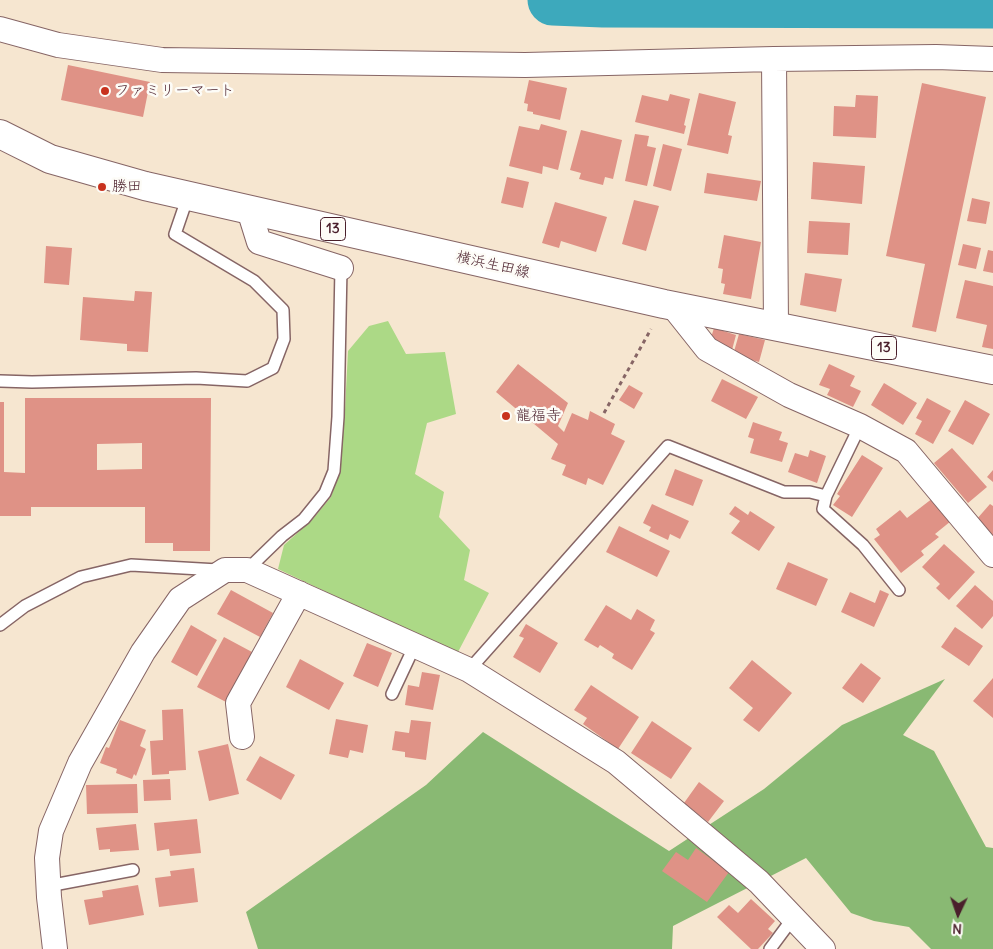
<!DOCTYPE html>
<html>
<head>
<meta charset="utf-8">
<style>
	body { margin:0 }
	#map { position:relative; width:993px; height:949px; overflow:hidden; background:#f6e6d0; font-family:Delius,sans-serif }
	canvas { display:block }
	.north { position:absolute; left:933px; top:889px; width:50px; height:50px; -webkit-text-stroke:4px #fdfcf7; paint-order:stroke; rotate:183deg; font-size:14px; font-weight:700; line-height:20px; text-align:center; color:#4a1f2b }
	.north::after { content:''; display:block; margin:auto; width:18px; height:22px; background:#4a1f2b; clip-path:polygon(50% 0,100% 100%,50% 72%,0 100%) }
</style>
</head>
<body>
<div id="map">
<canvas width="993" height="949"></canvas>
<div class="north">N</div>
</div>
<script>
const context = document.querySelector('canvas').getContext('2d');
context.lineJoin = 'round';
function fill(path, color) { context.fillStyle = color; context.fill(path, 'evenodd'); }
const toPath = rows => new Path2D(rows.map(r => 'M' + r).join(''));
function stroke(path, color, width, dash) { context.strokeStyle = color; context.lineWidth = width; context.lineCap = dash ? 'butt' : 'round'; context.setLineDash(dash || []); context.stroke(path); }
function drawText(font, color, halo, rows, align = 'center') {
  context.font = font + ' Delius,"Klee One",sans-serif'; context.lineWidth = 5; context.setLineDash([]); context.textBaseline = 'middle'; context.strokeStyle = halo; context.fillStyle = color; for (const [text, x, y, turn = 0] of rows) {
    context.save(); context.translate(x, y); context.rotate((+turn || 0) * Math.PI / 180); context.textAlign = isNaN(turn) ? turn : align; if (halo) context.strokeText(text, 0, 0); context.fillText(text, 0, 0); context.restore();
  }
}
fill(toPath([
	[388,321,406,354,445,352,456,414,427,423,415,474,444,492,439,517,470,550,464,580,489,593,458,652,379,617,278,569,284,545,312,520,331,497,338,476,345,410,348,351,369,326]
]), '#acd986');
fill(toPath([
	[945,679,903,735,934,751,986,847,993,848,993,949,931,949,909,927,874,921,851,913,806,858,673,926,672,949,258,949,246,912,426,785,483,732,669,851,764,789,842,725]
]), '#89b973');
stroke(toPath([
	[553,0,603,2,993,3]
]), '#3da9bc', 51);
fill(toPath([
	[68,65,150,82,143,117,61,100],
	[529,80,567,88,560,120,533,114,533,112,527,111,528,104,524,103],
	[922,83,986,97,936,332,912,327,925,264,886,256],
	[699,93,736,102,728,135,732,136,728,154,687,145],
	[670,94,690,99,684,125,686,126,684,134,635,122,642,95,668,101],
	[856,95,878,96,876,138,833,136,834,106,855,107],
	[541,124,567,131,558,170,543,166,542,174,509,166,519,126,539,130],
	[581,130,622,140,613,179,605,177,603,185,579,179,581,173,570,170],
	[635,134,649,136,647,146,656,148,647,186,625,181],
	[663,144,682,149,671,191,653,186],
	[813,162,865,166,862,204,811,199],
	[707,173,761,181,757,201,704,193],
	[507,177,529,182,523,208,501,203],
	[972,198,990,202,986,224,967,221],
	[634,200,659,206,646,251,622,244],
	[555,202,607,217,596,252,561,241,559,248,542,243],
	[809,221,850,223,848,255,807,253],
	[724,235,761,242,751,299,723,294,725,284,721,283,723,269,718,268],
	[963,244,981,248,976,269,958,265],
	[46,246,72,248,69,285,44,283],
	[988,250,993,251,993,273,983,271],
	[805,273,842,279,836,312,800,305],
	[965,280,993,286,993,349,982,347,987,325,956,318],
	[135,291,152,292,148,352,127,351,127,344,80,340,83,297,134,301],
	[714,328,736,335,732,350,710,341],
	[739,334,765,340,759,362,733,355],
	[518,364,568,403,558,426,564,432,572,413,588,420,590,411,615,424,611,434,625,441,603,485,588,478,586,485,562,475,566,465,551,459,558,444,496,392],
	[829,364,855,376,850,386,861,391,853,407,827,395,830,389,819,385],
	[722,379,758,397,746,419,711,401],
	[884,383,917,403,903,425,871,405],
	[629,385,643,393,634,409,619,400],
	[25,398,211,398,210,551,173,551,173,543,145,543,145,507,31,507,31,516,0,516,0,402,4,402,4,472,25,473],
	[142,443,142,469,97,470,97,444],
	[927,398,951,411,933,444,915,434,922,421,916,418],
	[965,400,990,414,973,445,948,431],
	[753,422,782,432,779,440,788,443,782,462,750,453,754,439,748,437],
	[952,448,987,487,968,503,934,463],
	[810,450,826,456,817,483,788,472,795,453,808,457],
	[862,455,883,468,852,517,833,505,840,496,837,494],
	[675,469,703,480,693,506,665,495],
	[993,470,993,482,987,477],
	[933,498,951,521,935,534,939,537,921,551,924,555,901,573,874,539,880,535,876,529,900,510,907,518],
	[652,504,689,521,680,539,670,534,668,540,649,531,651,527,643,523],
	[990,504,993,506,993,536,991,538,976,520],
	[735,506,748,515,750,511,775,527,759,551,731,533,740,521,729,514],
	[619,526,670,551,657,577,606,552],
	[944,544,975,572,949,600,936,588,940,584,922,567],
	[788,562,828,579,816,606,776,589],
	[975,585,993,601,993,616,982,629,956,606],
	[231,590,273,613,260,637,217,614],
	[880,590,889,594,874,627,841,612,850,592,875,603],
	[606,605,631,620,637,609,655,620,650,630,655,633,632,670,612,658,614,654,600,645,598,648,584,640],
	[526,624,558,643,540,673,513,657,524,638,519,636],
	[191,625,217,640,197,676,171,662],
	[955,627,983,646,969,666,941,647],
	[224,637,252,652,226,702,197,687],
	[367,643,392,653,378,687,353,676],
	[300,659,344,683,329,710,286,687],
	[752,660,792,693,759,732,743,720,753,708,729,688],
	[861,663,881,678,863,703,842,688],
	[422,672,440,675,433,710,405,705,408,685,419,687],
	[993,678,993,718,973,701],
	[591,685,639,717,618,749,583,724,587,718,574,710],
	[183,709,186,770,169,771,169,774,152,775,150,741,163,740,162,710],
	[336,719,368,725,363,753,350,750,348,758,329,754],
	[120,720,146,730,140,746,146,749,136,776,134,774,132,779,116,773,117,769,100,763,106,747,109,748],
	[411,720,431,722,426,760,405,757,405,752,392,750,395,731,409,733],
	[652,721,692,748,671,779,631,753],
	[228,744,239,794,209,801,198,751],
	[260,756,295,775,281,800,246,780],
	[170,779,171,800,144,801,143,780],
	[699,782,724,801,708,822,684,803],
	[137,784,138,813,87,814,86,785],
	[197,819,201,853,170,856,169,849,157,851,154,823],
	[136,824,139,850,110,852,110,849,99,850,96,828],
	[696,848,729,872,707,902,662,871,676,852,688,860],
	[194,868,198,902,159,907,155,878,171,876,170,871],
	[138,885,144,915,89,925,84,900,103,897,102,891],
	[751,899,775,921,768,929,773,933,758,949,751,949,717,917,729,905,738,913]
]), '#df9286');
const lane = toPath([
	[0,381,32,382,196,378,247,381,273,368,284,339,283,310,254,281,175,234,188,196],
	[826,496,860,426],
	[247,570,282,536,304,519,325,493,334,471,338,417,341,268],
	[0,625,25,606,81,577,131,565,218,570],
	[469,670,668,446,784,492,810,492,826,496,823,509,863,545,899,590],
	[392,694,415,645],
	[48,886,133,870],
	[770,949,793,918]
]);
const street = toPath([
	[0,29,58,45,162,60,525,65,774,59,936,57,993,59],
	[774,59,776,326],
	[249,210,259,242,341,268],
	[672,305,707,349,789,395,860,426,906,451,993,555],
	[242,737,238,703,299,593],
	[55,949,49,897,47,858,51,831,80,763,143,652,180,599,225,570,247,570,469,670,616,762,759,882,823,949]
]);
const primary = toPath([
	[0,134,50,159,145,186,664,304,993,370]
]);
stroke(lane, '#866565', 14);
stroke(street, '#866565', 26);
stroke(primary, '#866565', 30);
stroke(toPath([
	[604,413,651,329]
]), '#866565', 3, [4, 4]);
stroke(lane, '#fff', 11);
stroke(street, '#fff', 24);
stroke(primary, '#fff', 28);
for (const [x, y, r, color] of [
	[105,91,5,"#c8321e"],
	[102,187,5,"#c8321e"],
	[506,416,5,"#c8321e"]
]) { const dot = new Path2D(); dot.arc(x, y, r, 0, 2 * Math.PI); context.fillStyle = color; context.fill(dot); stroke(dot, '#fdfcf7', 2); }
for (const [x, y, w] of [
	[333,229,25],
	[884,348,25]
]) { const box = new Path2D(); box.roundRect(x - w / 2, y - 11.5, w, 23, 4); context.fillStyle = '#fdfcf7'; context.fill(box); stroke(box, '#4a1f2b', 1); }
drawText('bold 14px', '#4a1f2b', null, [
	["13",333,229],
	["13",884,348]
]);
drawText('15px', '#4a1f2b', '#fdfcf7', [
	["ファミリーマート",115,91],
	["勝田",112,187],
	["龍福寺",516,416]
], 'left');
drawText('15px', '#4a1f2b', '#fdfcf7', [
	["横浜生田線",493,265,13]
]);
</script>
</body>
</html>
